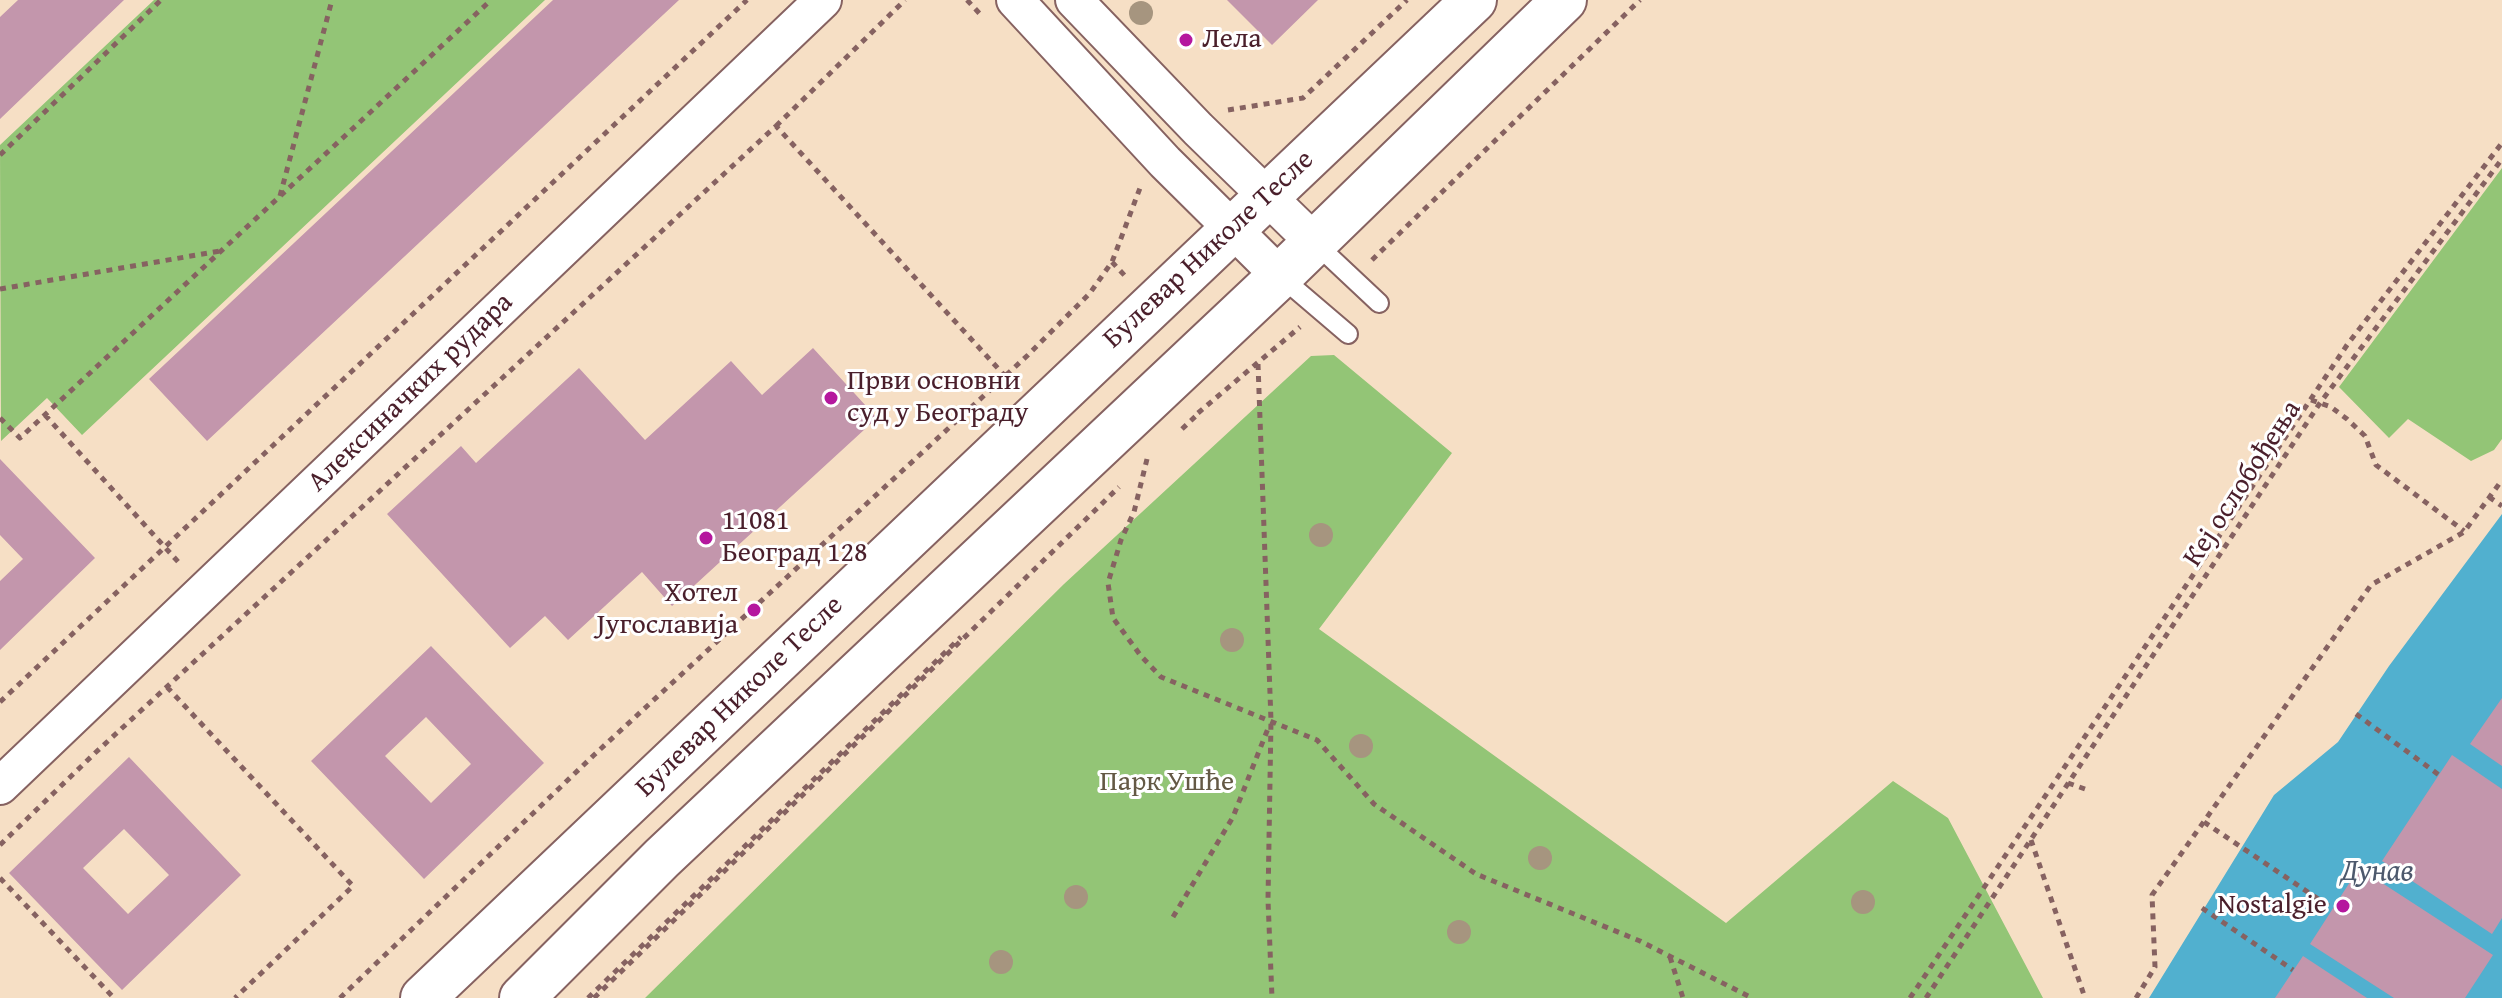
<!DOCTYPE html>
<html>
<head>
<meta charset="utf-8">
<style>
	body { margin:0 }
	canvas { display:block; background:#f6dfc5 }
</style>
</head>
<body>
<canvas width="2502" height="998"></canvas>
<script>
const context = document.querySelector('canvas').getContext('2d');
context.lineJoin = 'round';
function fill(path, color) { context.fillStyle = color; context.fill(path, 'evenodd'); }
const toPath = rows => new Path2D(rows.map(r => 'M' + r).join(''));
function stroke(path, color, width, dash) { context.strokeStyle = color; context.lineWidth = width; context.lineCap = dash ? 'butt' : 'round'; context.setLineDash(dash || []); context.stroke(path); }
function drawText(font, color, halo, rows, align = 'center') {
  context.font = font + ' "Gentium Book Plus",serif'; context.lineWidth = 6; context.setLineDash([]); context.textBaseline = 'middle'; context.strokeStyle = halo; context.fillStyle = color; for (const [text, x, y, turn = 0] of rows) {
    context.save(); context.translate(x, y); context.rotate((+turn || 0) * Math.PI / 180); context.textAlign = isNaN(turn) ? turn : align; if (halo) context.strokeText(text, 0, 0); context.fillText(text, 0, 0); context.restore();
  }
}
fill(toPath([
	[154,0,545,0,82,435,47,398,1,441,0,145],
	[2502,168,2502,439,2494,450,2471,461,2408,419,2389,438,2339,387],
	[1334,355,1452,453,1319,629,1726,923,1893,781,1948,818,2043,998,645,998,1064,584,1311,356]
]), '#93c576');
fill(toPath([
	[2502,514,2502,998,2149,998,2274,795,2338,742,2389,666]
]), '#51b0cf');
fill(toPath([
	[18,0,124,0,0,119,0,17],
	[553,0,679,0,207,441,149,379],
	[1227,0,1318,0,1272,45],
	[813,348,877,418,672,606,642,572,568,640,545,616,510,648,387,514,461,446,476,463,579,368,645,440,731,361,762,395],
	[0,459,95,558,0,650,0,581,23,559,0,535],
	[431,646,544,763,424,879,311,761],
	[426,717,471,764,431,803,385,756],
	[2502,698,2502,766,2470,744],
	[2452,755,2502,789,2502,918,2492,934,2382,861],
	[129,757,241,875,122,990,9,873],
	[124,829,169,875,128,914,83,868],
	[2359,868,2493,955,2465,998,2394,998,2310,944],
	[2303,956,2367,998,2275,998]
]), '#c396ac');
const lane = toPath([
	[1314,242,1379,303],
	[1280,276,1348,334]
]);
const street = toPath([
	[1015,0,1165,162,1280,276],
	[1074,0,1198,129,1314,242],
	[0,786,823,0]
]);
const secondary = toPath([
	[423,998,1474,0],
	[522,998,662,858,1280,276,1564,0]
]);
stroke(lane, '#866261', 22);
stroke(street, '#866261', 40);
stroke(secondary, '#866261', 48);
stroke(toPath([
	[967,0,980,14],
	[1228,110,1303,98,1407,0],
	[776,126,905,0],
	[0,155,161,0],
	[280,196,332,0],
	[1372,260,1640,0],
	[1112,262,1127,278],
	[0,289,220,251],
	[1258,364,1271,721,1268,900,1272,998],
	[2311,400,2331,407,2347,419,2365,436,2376,465,2464,531],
	[1198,413,1300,327],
	[45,415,181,565],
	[0,418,20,438,491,0],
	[1182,429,1198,414],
	[1147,459,1134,512,1121,540,1108,583,1113,618,1141,656,1161,677,1317,740,1374,804,1476,874,1640,941,1752,998],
	[2489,497,2502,506],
	[167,687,353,886,235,998],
	[0,702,747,0],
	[2356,714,2439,775],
	[2068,783,2085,789],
	[2204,822,2333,909],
	[2031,840,2085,998],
	[0,845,95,753,776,126,1005,376],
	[0,878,114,998],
	[2202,908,2293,970],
	[1173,917,1233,817,1269,726],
	[1670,957,1683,998],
	[340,998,594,755,1028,355,1090,293,1112,262,1140,188],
	[588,998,961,637],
	[594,998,1119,487],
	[1910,998,2347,345,2502,143],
	[1926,998,2320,403,2502,159],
	[2136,998,2155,967,2152,895,2371,585,2464,532,2502,480]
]), '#866261', 5, [6, 6]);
stroke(lane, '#fff', 18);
stroke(street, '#fff', 36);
stroke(secondary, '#fff', 44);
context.fillStyle = '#a6957f';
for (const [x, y] of [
	[1141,13],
	[1321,535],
	[1232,640],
	[1361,746],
	[1540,858],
	[1076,897],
	[1863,902],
	[1459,932],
	[1001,962]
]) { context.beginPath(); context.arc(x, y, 12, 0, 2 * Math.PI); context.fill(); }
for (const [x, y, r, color] of [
	[1186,40,8,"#b5179e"],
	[831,398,8,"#b5179e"],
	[706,538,8,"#b5179e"],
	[754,610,8,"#b5179e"],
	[2343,906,8,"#b5179e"]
]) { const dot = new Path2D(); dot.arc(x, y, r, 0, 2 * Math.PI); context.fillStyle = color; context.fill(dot); stroke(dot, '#fff', 3); }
drawText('28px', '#4a1f2b', '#fff', [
	["Лела",1202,40],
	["Први основни",847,382],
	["суд у Београду",847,414],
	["11081",722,522],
	["Београд 128",722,554],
	["Хотел",738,594,"right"],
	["Југославија",738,626,"right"],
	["Nostalgie",2327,906,"right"]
], 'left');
drawText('28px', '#4a1f2b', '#fff', [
	["Булевар Николе Тесле",1209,250,-43],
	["Алексиначких рудара",411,393,-44],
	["Кеј ослобођења",2243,484,-57],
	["Булевар Николе Тесле",740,697,-44]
]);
drawText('28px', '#645945', '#fff', [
	["Парк Ушће",1167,783]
]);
drawText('italic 30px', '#4d596d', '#fff', [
	["Дунав",2377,872]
]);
</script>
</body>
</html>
